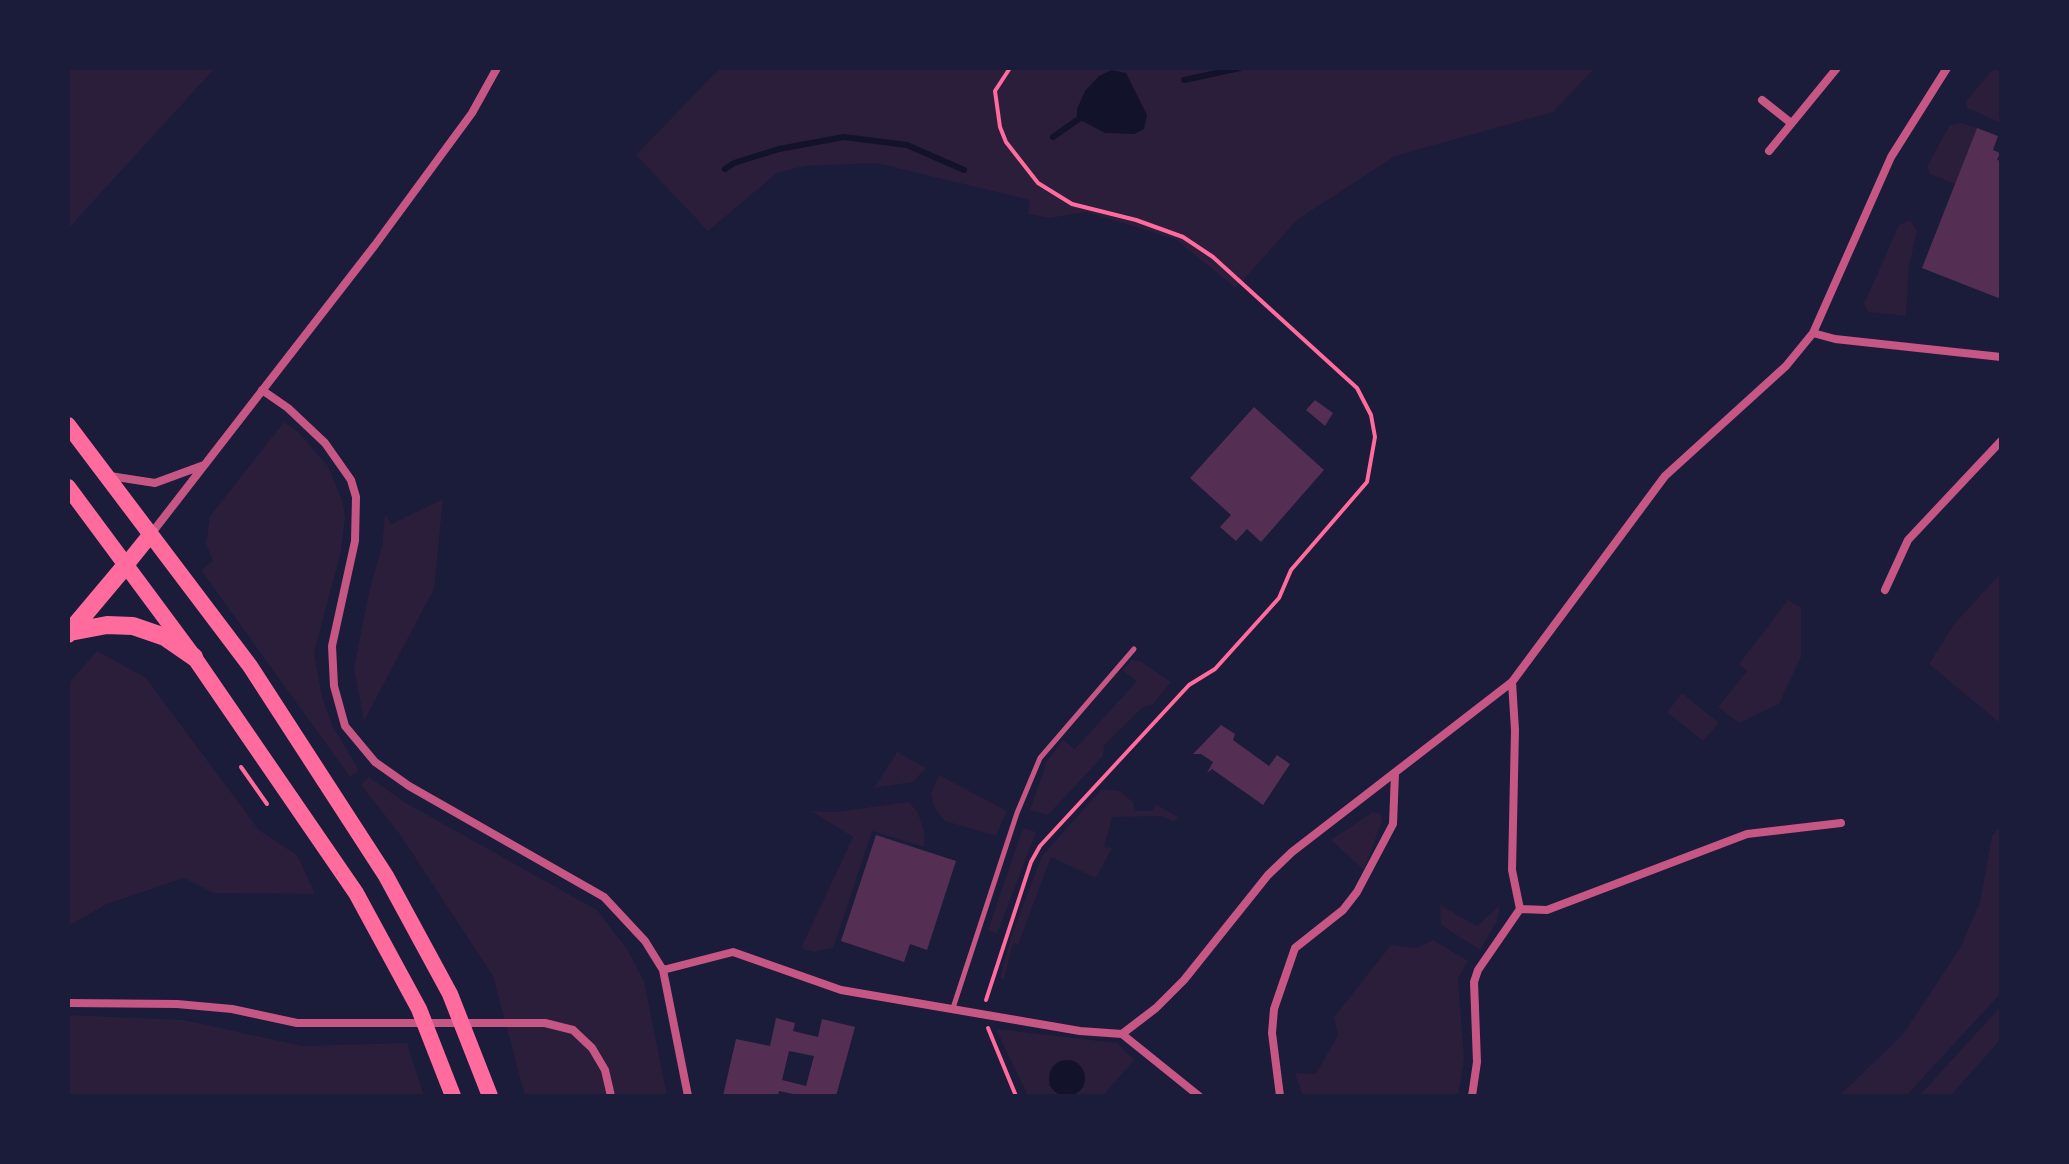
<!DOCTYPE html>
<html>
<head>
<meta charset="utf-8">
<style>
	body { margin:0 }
	#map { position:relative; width:2069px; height:1164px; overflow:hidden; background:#1b1b3a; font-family:"Work Sans",sans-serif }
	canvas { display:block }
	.frame { position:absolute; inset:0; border:70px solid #1b1b3a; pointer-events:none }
</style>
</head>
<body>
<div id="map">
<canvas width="2069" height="1164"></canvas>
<div class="frame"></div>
</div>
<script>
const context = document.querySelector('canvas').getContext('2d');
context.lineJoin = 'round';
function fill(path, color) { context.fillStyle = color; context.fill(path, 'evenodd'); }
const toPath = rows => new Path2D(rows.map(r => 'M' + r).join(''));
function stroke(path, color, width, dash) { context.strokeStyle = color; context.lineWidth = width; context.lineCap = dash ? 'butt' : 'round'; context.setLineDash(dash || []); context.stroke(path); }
fill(toPath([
	[68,68,215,68,68,229],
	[720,68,1595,68,1553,112,1395,156,1297,220,1236,288,1175,239,1086,212,1050,218,1028,214,1030,200,876,163,804,166,777,173,708,231,636,155],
	[1994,68,2001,68,2001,123,1967,108,1966,101],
	[1961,123,1977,128,1955,184,1930,174,1927,166,1950,125],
	[1910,220,1917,231,1909,266,1906,316,1868,312,1864,304,1899,225],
	[284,422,298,432,328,466,343,503,345,517,341,551,314,653,322,697,333,727,359,770,350,777,201,570,213,561,206,544,210,516],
	[443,499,434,589,364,721,354,668,369,592,382,546,385,515,391,524],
	[2001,573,2001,724,1929,664,1955,623],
	[1788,600,1801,607,1801,657,1779,704,1739,723,1718,707,1747,671,1739,664],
	[97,651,145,677,259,830,297,855,315,894,214,893,184,878,107,904,68,926,68,684],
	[1132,660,1140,661,1171,682,1153,704,1142,708,1104,745,1103,756,1048,815,1030,810,1047,761,1063,740,1075,749,1137,681,1122,670],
	[1682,693,1719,723,1703,741,1667,712],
	[897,752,926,768,913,782,874,788],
	[939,775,1007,811,996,836,945,821,934,807,931,794],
	[369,777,406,803,597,910,627,949,644,981,667,1096,525,1096,493,976,401,836,361,785],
	[1102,789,1119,791,1133,802,1135,811,1153,811,1155,804,1178,817,1174,822,1162,816,1112,817,1104,847,1112,848,1096,878,1051,857,1018,945,1013,943,1004,979,1000,978,1011,937,1042,856],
	[909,802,918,813,924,831,924,847,872,831,833,948,813,952,801,948,853,837,811,811,835,812],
	[1373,812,1380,813,1382,821,1364,870,1331,840],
	[2001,825,2001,993,1906,1096,1839,1096,1904,1033,1960,948,1980,902,1992,836],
	[1023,828,1036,832,997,934,988,930],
	[1440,905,1477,926,1500,905,1497,921,1480,950,1441,925],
	[1433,940,1468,961,1458,979,1464,1059,1458,1096,1303,1096,1295,1073,1316,1074,1338,1035,1334,1017,1391,945,1416,948],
	[2001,1006,2001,1039,1953,1093,1956,1096,1919,1096],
	[68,1015,184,1020,302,1046,407,1043,424,1096,68,1096],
	[996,1029,1117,1043,1134,1060,1103,1096,1073,1096,1084,1087,1048,1084,1059,1096,1028,1096]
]), '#2a1e3b');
fill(toPath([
	[1111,70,1126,73,1147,115,1144,129,1134,134,1105,133,1077,118,1077,109,1085,91,1099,76],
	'1049 1078a18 18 0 1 1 36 0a18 18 0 1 1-36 0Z'
]), '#12122b');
stroke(toPath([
	[1184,80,1240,68],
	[1053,137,1083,116],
	[725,169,734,163,779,149,844,137,907,145,964,170]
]), '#12122b', 6);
fill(toPath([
	[1977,128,1998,136,1993,150,2000,153,1997,160,2001,161,2001,299,1922,268],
	[1315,400,1333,413,1325,426,1306,410],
	[1254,407,1324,470,1261,542,1247,529,1236,541,1220,527,1231,515,1190,478],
	[1221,725,1235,734,1233,740,1269,766,1277,755,1290,764,1263,805,1212,769,1207,773,1213,762,1201,754,1193,754],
	[876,835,956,861,927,950,910,944,904,962,841,941],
	[776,1018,795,1023,793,1031,818,1037,822,1019,855,1027,836,1096,803,1096,779,1091,778,1096,723,1096,736,1039,770,1046],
	[789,1051,814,1056,806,1086,782,1080]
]), '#542f53');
stroke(toPath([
	[241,767,267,804],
	[986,1000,1031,862,1040,846,1189,685,1215,669,1279,598,1291,570,1367,482,1375,437,1371,415,1357,388,1213,257,1183,237,1136,220,1072,204,1038,183,1006,142,1000,127,995,91,1010,68],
	[988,1028,1016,1096]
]), '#ff6b9d', 4);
stroke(toPath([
	[953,1008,1017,813,1040,758,1134,649]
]), '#c65784', 5);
stroke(toPath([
	[1762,100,1791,123],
	[1769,151,1837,68],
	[1813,333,1835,339,2001,357],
	[262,390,288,408,325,443,351,480,356,497,355,541,332,646,334,686,345,726,375,762,409,786,604,897,645,941,663,970,688,1096],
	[110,476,155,483,204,465],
	[151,534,375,245,472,113,497,68],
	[1885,590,1908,540,2001,441],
	[1520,909,1547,910,1747,834,1841,823],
	[663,970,733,952,841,990,1080,1031,1122,1034,1156,1008,1184,980,1268,875,1292,852,1512,682,1665,476,1786,366,1813,333,1891,157,1947,68],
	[68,1003,177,1004,232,1009,297,1023,545,1023,573,1030,592,1048,605,1070,611,1096],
	[1122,1034,1199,1096],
	[1280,1096,1272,1033,1274,1009,1295,948,1343,910,1357,892,1393,824,1395,773],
	[1472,1096,1477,1062,1474,982,1478,970,1520,909,1512,870,1515,730,1512,682]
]), '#c65784', 8);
stroke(toPath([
	[68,425,250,666,386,876,450,994,490,1096],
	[68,487,194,657,356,893,419,1009,453,1096],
	[126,565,151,534]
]), '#ff6b9d', 16);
stroke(toPath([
	[70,632,107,625,133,626,165,637,194,657],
	[68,634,126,565]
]), '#ff6b9d', 18);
</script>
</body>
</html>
